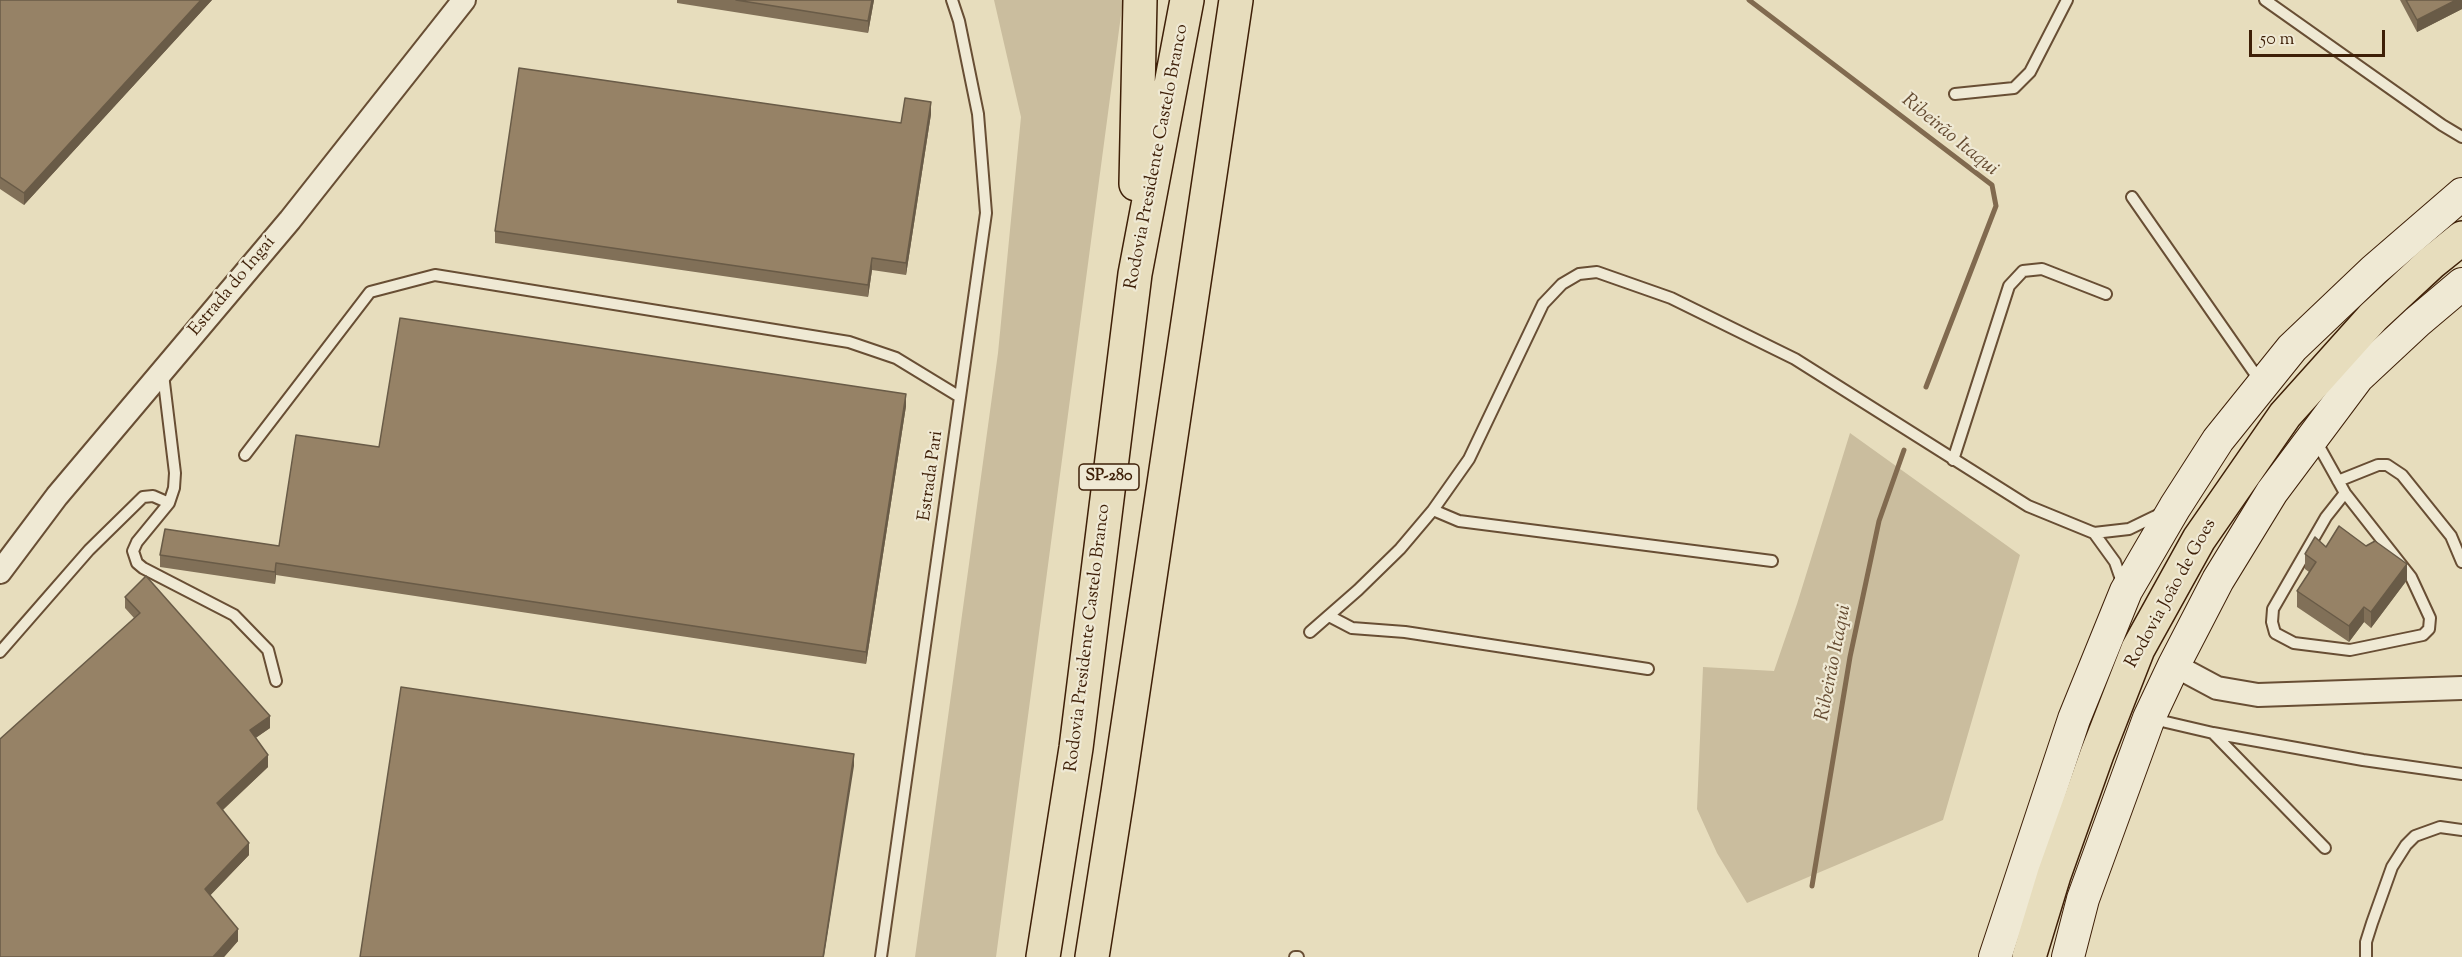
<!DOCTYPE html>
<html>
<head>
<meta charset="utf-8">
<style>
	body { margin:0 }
	#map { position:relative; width:2462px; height:957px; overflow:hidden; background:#e7ddbd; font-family:"Sorts Mill Goudy",serif }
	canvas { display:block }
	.scale { position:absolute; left:2249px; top:30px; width:136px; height:27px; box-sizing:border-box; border:3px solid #3e1f07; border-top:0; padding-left:8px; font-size:18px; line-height:21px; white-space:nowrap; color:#3e1f07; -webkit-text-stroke:4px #efe9d4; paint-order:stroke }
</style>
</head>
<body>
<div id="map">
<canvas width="2462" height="957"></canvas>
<div class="scale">50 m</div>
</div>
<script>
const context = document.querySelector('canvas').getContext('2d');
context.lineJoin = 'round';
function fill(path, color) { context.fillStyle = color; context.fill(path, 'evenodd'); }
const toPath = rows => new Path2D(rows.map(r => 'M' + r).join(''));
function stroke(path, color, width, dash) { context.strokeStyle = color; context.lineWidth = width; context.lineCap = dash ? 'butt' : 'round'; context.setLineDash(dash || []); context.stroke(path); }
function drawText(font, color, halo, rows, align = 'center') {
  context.font = font + ' "Sorts Mill Goudy",serif'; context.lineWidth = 4.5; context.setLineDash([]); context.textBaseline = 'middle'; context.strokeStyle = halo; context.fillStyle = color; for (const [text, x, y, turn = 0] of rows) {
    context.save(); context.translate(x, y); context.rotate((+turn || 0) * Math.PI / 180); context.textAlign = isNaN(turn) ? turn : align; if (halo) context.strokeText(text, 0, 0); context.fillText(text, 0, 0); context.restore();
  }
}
fill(toPath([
	[994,0,1123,0,996,957,915,957,998,353,1021,117],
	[1850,433,2020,555,1943,820,1747,903,1717,853,1697,809,1703,667,1774,671,1797,604]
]), '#cabd9e');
stroke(toPath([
	[1749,0,1992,185,1996,206,1926,387],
	[1812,886,1850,657,1879,521,1904,450]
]), '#816a4f', 5);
const lane = toPath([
	[2265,0,2442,125,2462,137],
	[1955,94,2014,88,2030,72,2067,0],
	[2132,197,2260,381],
	[163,374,175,473,174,488,169,503,137,542,133,551,137,563,143,568,234,615,268,650,276,681],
	[2316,441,2345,493,2411,577,2430,618,2429,629,2423,635,2350,650,2294,643,2275,633,2272,622,2273,609,2326,517,2345,493],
	[245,455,370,292,435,275,849,342,896,358,960,397],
	[1953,460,2009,286,2023,271,2042,269,2106,294],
	[2338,481,2378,465,2387,465,2402,475,2451,536,2462,562],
	[1433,510,1459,521,1772,561],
	[2094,533,2115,562,2123,585],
	[1329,616,1352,628,1405,632,1648,669],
	[1310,632,1358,590,1400,549,1433,510,1469,459,1543,304,1562,284,1579,274,1597,272,1671,298,1795,359,2028,506,2094,533,2129,529,2162,513],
	[0,652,89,550,143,497,153,496,169,503],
	[2153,719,2213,733,2363,760,2462,774],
	[2213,733,2325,848],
	[881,957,986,213,978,114,959,21,952,0],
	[1295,957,1298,957],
	[2366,957,2366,942,2372,923,2392,867,2406,845,2415,836,2440,827,2462,830]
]);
const street = toPath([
	[0,572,57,496,290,220,464,0],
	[2174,665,2217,688,2258,695,2462,688]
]);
const secondary = toPath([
	[1995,957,2074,719,2126,591,2175,507,2218,440,2292,348,2374,270,2462,194],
	[2068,957,2083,899,2149,718,2174,665,2218,580,2272,492,2358,377,2417,322,2462,284]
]);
const highway = toPath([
	[1136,184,1140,0],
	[1043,957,1076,748,1135,274,1187,0],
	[1092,957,1118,792,1236,0],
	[2029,957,2054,875,2097,754,2138,649,2199,539,2285,415,2373,317,2431,263,2462,238]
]);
stroke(lane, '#684e34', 14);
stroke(street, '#684e34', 26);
stroke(secondary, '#3e1f07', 34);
stroke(highway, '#3e1f07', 36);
stroke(lane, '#efe9d4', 10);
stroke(street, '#efe9d4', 22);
stroke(secondary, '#efe9d4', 32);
stroke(highway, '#e7ddbd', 33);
fill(toPath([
	[0,0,212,0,24,205,0,189],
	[677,0,874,0,868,33,677,3],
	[2400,0,2462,0,2462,9,2417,32],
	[931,114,906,275,872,270,868,297,495,243,495,231,901,123],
	[906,406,866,664,276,575,275,584,160,567,160,555,279,546,379,447],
	[2326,547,2407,580,2371,628,2364,622,2349,642,2297,607,2297,591,2309,572,2305,569,2305,554],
	[125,597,270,728,255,738,268,767,223,810,249,855,210,895,238,941,224,957,134,618,125,608]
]), '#817058');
fill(toPath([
	[201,0,212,0,24,205,24,193],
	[872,0,874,0,868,33,868,21],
	[2456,0,2462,0,2462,9,2417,32,2417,20],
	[931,102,931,114,906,275,906,263],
	[872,258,872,270,868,297,868,285],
	[906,394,906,406,866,664,866,652],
	[276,563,276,575,275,584,275,572],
	[2407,564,2407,580,2371,628,2371,612],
	[2364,607,2364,622,2349,642,2349,626],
	[270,716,270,728,250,742,250,730],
	[854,754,854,766,824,957,823,957],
	[268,755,268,767,217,815,217,803],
	[249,843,249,855,205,901,205,889],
	[238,929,238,941,224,957,213,957]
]), '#695b47');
const building = toPath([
	[0,0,201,0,24,193,0,177,0,0],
	[736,0,872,0,868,21,736,0],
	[2406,0,2456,0,2417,20,2406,0],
	[519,68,901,123,905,98,931,102,906,263,872,258,868,285,495,231,519,68],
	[400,318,906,394,866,652,276,563,275,572,160,555,165,529,279,546,296,435,379,447,400,318],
	[2339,526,2366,546,2375,541,2407,564,2371,612,2364,607,2349,626,2297,591,2316,562,2305,554,2315,537,2326,547,2339,526],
	[146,576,270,716,250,730,268,755,217,803,249,843,205,889,238,929,213,957,0,957,0,739,140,613,125,597,146,576],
	[401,687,854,754,823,957,360,957,401,687]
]);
fill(building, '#968266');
stroke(building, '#695b47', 1.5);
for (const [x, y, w] of [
	[1109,477,60]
]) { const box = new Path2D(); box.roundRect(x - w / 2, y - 13, w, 26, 4.5); context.fillStyle = '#efe9d4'; context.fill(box); stroke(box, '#3e1f07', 1.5); }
drawText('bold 16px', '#3e1f07', null, [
	["SP-280",1109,477]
]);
drawText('18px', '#3e1f07', '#efe9d4', [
	["Rodovia Presidente Castelo Branco",1158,157,-79],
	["Estrada do Ingaí",233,287,-50],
	["Estrada Pari",932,476,-82],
	["Rodovia João de Goes",2172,594,-61],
	["Rodovia Presidente Castelo Branco",1089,638,-83]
]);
drawText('italic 20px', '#654b31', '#efe9d4', [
	["Ribeirão Itaqui",1949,136,39],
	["Ribeirão Itaqui",1835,663,-79]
]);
</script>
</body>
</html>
